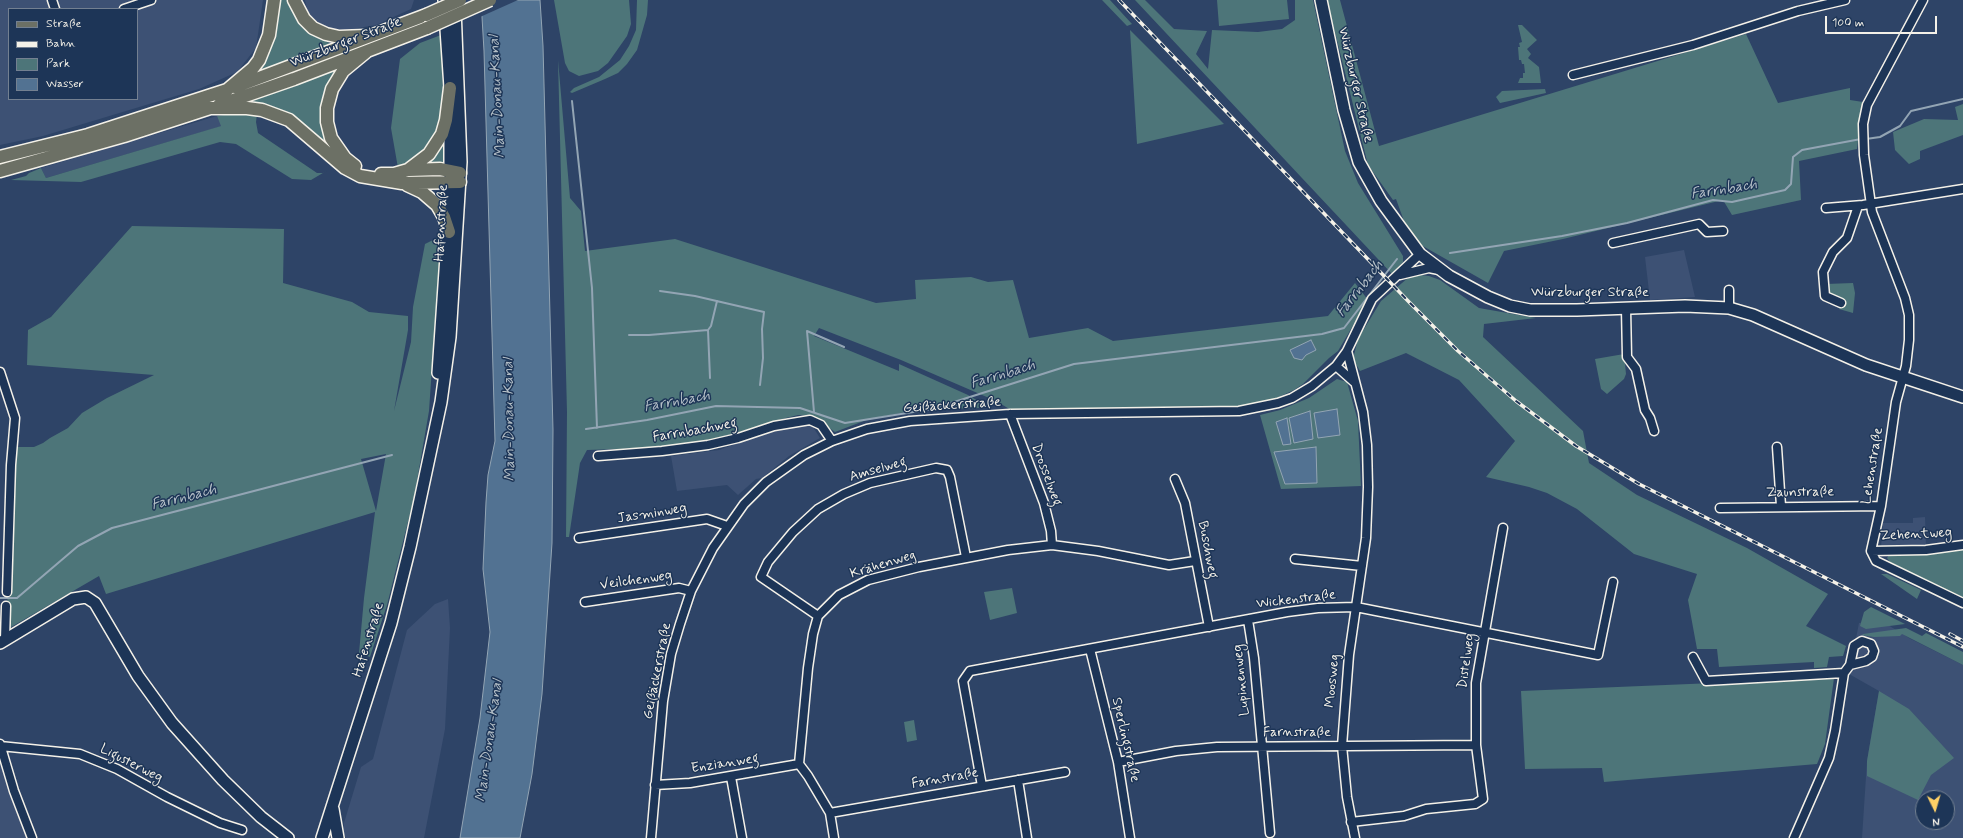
<!DOCTYPE html>
<html>
<head>
<meta charset="utf-8">
<style>
	body { margin:0 }
	#map { position:relative; width:1963px; height:838px; overflow:hidden; background:#2e4467; font-family:Mynerve,sans-serif }
	canvas { display:block }
	.legend { position:absolute; left:8px; top:8px; width:130px; height:92px; box-sizing:border-box; background:#1d3557; border:1px solid #738091; margin:0; padding:5px 7px; list-style:none; font-size:12px; color:#f4f1e8 }
	.legend li { display:flex; align-items:center; gap:8px; height:20px }
	.legend b { width:20px; border:1px solid #738091 }
	.north { position:absolute; left:1915px; top:790px; width:40px; height:40px; box-sizing:border-box; background:#1d3557; border:1px solid #738091; border-radius:50%; rotate:175deg; font-size:11px; font-weight:700; line-height:16px; text-align:center; color:#f4f1e8 }
	.north::after { content:''; display:block; margin:auto; width:14px; height:18px; background:#ffd166; clip-path:polygon(50% 0,100% 100%,50% 72%,0 100%) }
	.scale { position:absolute; left:1825px; top:16px; width:112px; height:18px; box-sizing:border-box; border:2px solid #f4f1e8; border-top:0; padding-left:5px; font-size:12px; line-height:14px; white-space:nowrap; color:#f4f1e8; -webkit-text-stroke:3px #1d3557; paint-order:stroke }
</style>
</head>
<body>
<div id="map">
<canvas width="1963" height="838"></canvas>
<ul class="legend">
<li><b style="height:5px;background:#6c7065"></b>Straße</li>
<li><b style="height:5px;background:#f4f1e8"></b>Bahn</li>
<li><b style="height:11px;background:#4d7579"></b>Park</li>
<li><b style="height:11px;background:#527292"></b>Wasser</li>
</ul>
<div class="north">N</div>
<div class="scale">100 m</div>
</div>
<script>
const context = document.querySelector('canvas').getContext('2d');
context.lineJoin = 'round';
function fill(path, color) { context.fillStyle = color; context.fill(path, 'evenodd'); }
const toPath = rows => new Path2D(rows.map(r => 'M' + r).join(''));
function stroke(path, color, width, dash) { context.strokeStyle = color; context.lineWidth = width; context.lineCap = dash ? 'butt' : 'round'; context.setLineDash(dash || []); context.stroke(path); }
function drawText(font, color, halo, rows, align = 'center') {
  context.font = font + ' Mynerve,sans-serif'; context.lineWidth = 3; context.setLineDash([]); context.textBaseline = 'middle'; context.strokeStyle = halo; context.fillStyle = color; for (const [text, x, y, turn = 0] of rows) {
    context.save(); context.translate(x, y); context.rotate((+turn || 0) * Math.PI / 180); context.textAlign = isNaN(turn) ? turn : align; if (halo) context.strokeText(text, 0, 0); context.fillText(text, 0, 0); context.restore();
  }
}
fill(toPath([
	[0,0,263,0,256,48,237,72,199,89,43,136,0,145],
	[9,9,137,9,137,99,9,99],
	[305,0,414,0,411,9,376,25,346,30,323,28,308,14],
	[217,116,222,126,46,178,41,168],
	[1684,250,1695,297,1650,300,1645,257],
	[802,423,813,427,820,438,789,456,762,478,756,479,738,495,727,485,677,491,671,456,719,450,775,430],
	[1925,517,1926,546,1881,547,1883,523,1913,523,1913,518],
	[448,599,450,628,445,729,424,838,346,838,343,833,344,823,361,767,373,759,407,630,435,604],
	[1880,620,1909,638,1963,665,1963,838,1862,838,1867,761,1879,691,1849,674,1859,623],
	[1923,798,1947,798,1947,822,1923,822],
	[0,755,10,795,27,838,0,838]
]), '#3d5174');
fill(toPath([
	[279,0,290,0,320,37,332,45,259,73,258,70],
	[554,0,629,0,631,24,627,36,608,63,598,71,579,76,569,71,565,63],
	[637,0,648,0,647,15,637,50,627,64,618,73,605,79,572,93,570,92,574,88,599,77,620,60,629,46,636,30],
	[1102,0,1110,0,1132,24,1127,26],
	[1135,0,1145,0,1174,29,1207,31,1196,54,1208,69,1212,30,1258,32,1282,29,1295,20,1295,0,1313,0,1345,151,1358,183,1403,256,1403,262,1392,274],
	[1217,0,1287,0,1289,19,1219,26],
	[1327,0,1340,0,1379,146,1746,34,1778,103,1850,88,1850,100,1863,102,1857,149,1799,161,1801,200,1732,215,1723,200,1563,239,1504,251,1488,283,1421,245,1404,221,1396,199,1393,200,1368,165],
	[1518,25,1522,25,1537,40,1527,49,1531,54,1528,58,1539,67,1541,83,1518,83,1520,78,1523,78,1523,73,1525,73,1524,64,1522,64,1521,60,1519,60,1518,47,1520,47,1519,43,1522,42],
	[1130,30,1224,124,1137,144],
	[441,35,443,89,441,115,434,136,424,151,415,159,413,158,410,164,398,168,391,128,400,59,420,43],
	[558,60,570,198,581,211,585,251,675,239,876,303,916,299,915,280,971,277,988,282,1013,280,1029,338,1088,328,1113,341,1328,316,1355,283,1368,300,1338,351,1329,358,1303,384,1294,390,1270,401,1248,406,1011,410,996,401,901,360,819,328,814,336,899,371,899,364,968,395,980,402,979,408,916,410,869,419,835,432,812,416,798,415,786,418,712,440,651,448,587,450,580,463,569,537,566,537,567,412],
	[334,70,337,72,324,141,321,142,252,103,255,98],
	[1545,89,1546,93,1500,103,1496,97,1502,91],
	[1963,104,1963,135,1920,151,1920,159,1909,164,1895,150,1893,132,1924,119,1958,120,1955,107],
	[238,113,257,114,256,122,258,133,317,173,323,173,328,170,311,180,292,179,236,144,220,142,81,182,11,180,26,176,29,173,41,168,46,178,221,126,217,116],
	[445,135,447,164,423,165],
	[132,226,284,229,283,283,352,302,369,312,408,316,408,330,394,411,411,342,413,307,425,244,441,236,429,411,414,498,387,605,370,657,359,653,364,598,375,512,106,594,99,576,6,630,14,462,17,447,34,447,43,443,50,438,68,428,82,413,107,398,154,375,27,365,28,330,51,317],
	[386,454,376,511,361,459],
	[1420,275,1429,276,1440,280,1479,308,1536,318,1484,324,1483,337,1583,431,1589,463,1637,495,1747,548,1828,594,1806,626,1846,646,1843,656,1829,657,1827,667,1814,668,1814,662,1719,667,1717,649,1697,649,1688,600,1697,574,1634,554,1577,509,1547,493,1529,487,1486,477,1515,441,1459,380,1406,353,1360,371,1353,359,1358,339,1381,301,1409,277],
	[1853,283,1855,293,1853,313,1839,309,1840,302,1827,298,1826,284],
	[1624,354,1626,374,1624,379,1607,394,1601,389,1595,359],
	[1337,379,1347,382,1358,421,1361,486,1281,489,1260,415,1280,410,1309,398],
	[1963,549,1963,598,1890,562,1887,558,1889,555,1919,554],
	[1881,574,1887,574,1921,590,1917,599],
	[1012,588,1017,613,990,620,984,592],
	[1871,607,1905,624,1866,629,1860,626,1864,612],
	[1906,628,1922,636,1926,633,1963,652,1963,665,1902,634,1900,636,1874,637,1862,635,1863,634],
	[1834,678,1825,744,1817,764,1604,782,1602,768,1525,769,1521,691],
	[1879,691,1909,709,1954,758,1931,775,1918,800,1867,776,1867,761],
	[914,720,917,740,907,742,904,722]
]), '#4d7579');
const water = toPath([
	[481,0,540,0,543,46,553,430,552,543,542,694,532,774,520,838,460,838,480,718,490,632,483,569,486,502,488,475,495,441,484,51,481,0],
	[1311,340,1316,350,1306,355,1302,360,1294,358,1290,350,1311,340],
	[1337,409,1340,435,1318,438,1314,413,1337,409],
	[1310,411,1313,439,1294,443,1289,418,1310,411],
	[1287,418,1291,444,1283,445,1276,422,1287,418],
	[1316,447,1317,483,1285,484,1274,452,1316,447]
]);
fill(water, '#527292');
stroke(water, '#93a5b4', 1);
fill(toPath([
	[479,0,518,0,480,17]
]), '#2e4467');
stroke(toPath([
	[572,101,592,288,597,428],
	[1866,139,1880,137,1900,126,1911,111,1963,99],
	[1450,253,1562,236,1627,223,1713,200,1732,202,1785,190,1791,184,1793,157,1802,150,1861,139],
	[660,291,695,296,764,312,762,329,763,358,760,385],
	[629,335,649,335,708,330],
	[710,378,708,330,711,326,717,301],
	[814,412,807,331,844,347],
	[586,429,647,420,716,406,800,408,845,423,932,409,1074,364,1322,334,1344,328,1397,259],
	[0,598,17,598,78,546,112,528,392,455]
]), '#93a5b4', 2);
const street = toPath([
	[52,0,55,9],
	[1923,0,1867,105,1863,124,1864,155,1872,212,1905,298,1909,315,1909,340,1906,366,1896,402,1881,506,1871,551,1876,561,1963,603],
	[124,9,151,0],
	[1573,75,1693,45,1798,11,1845,0],
	[1826,208,1863,205,1963,189],
	[1613,243,1699,224,1707,232,1723,231],
	[1400,275,1429,268,1439,270],
	[1841,303,1825,296,1823,272,1833,252,1847,238,1858,206],
	[1626,308,1627,357,1636,369,1645,410,1650,418,1654,431],
	[1729,308,1729,290],
	[1347,351,1363,412,1367,445,1368,487,1366,538,1349,655,1342,746,1347,797,1355,838],
	[1336,366,1354,382],
	[0,372,15,418,11,465,7,592],
	[1010,414,1044,503,1051,531,1052,545],
	[1777,447,1781,506],
	[598,456,662,451,708,445,738,438,774,426,810,420,821,425,832,441],
	[1175,479,1185,503,1209,627],
	[1720,508,1881,506],
	[579,538,707,519,727,526],
	[1871,551,1926,550,1963,545],
	[1295,559,1362,566],
	[585,602,679,588,691,591],
	[818,616,761,577,768,562,793,532,818,509,844,494,870,483,936,468,947,470,950,477,966,557],
	[1248,620,1254,658,1270,833],
	[5,639,6,606],
	[1090,649,1118,762,1130,838],
	[1693,657,1706,681,1844,673],
	[0,744,14,791,32,838],
	[0,746,80,754,117,769,167,797,220,823,242,830],
	[1118,762,1176,751,1217,747,1476,745],
	[731,777,742,838],
	[1018,780,1027,838],
	[655,785,690,783,799,764],
	[982,786,963,681,970,671,1287,612,1318,608,1356,607,1598,655,1613,582],
	[830,813,1065,772],
	[1351,822,1404,816,1426,809,1475,804,1483,799,1476,745,1476,683,1503,528],
	[651,838,663,701,671,654,680,624,691,591,713,548,744,504,766,482,804,455,832,441,867,429,910,421,1010,414,1239,411,1278,403,1292,398,1312,386,1336,366,1347,351,1372,299,1420,254],
	[834,838,830,813,808,776,799,764,808,668,813,634,818,616,839,595,868,580,919,567,1008,550,1052,545,1098,551,1169,565,1195,561],
	[1794,838,1829,758,1835,731,1844,673,1850,665,1854,646,1862,641,1871,644,1874,651,1872,657,1866,661,1850,665]
]);
const secondary = toPath([
	[1321,0,1344,110,1359,162,1381,201,1420,254,1449,276,1488,297,1510,306,1530,310,1577,310,1685,306,1729,308,1753,315,1866,365,1963,397],
	[438,373,450,198,450,88,444,0],
	[0,643,73,599,86,597,95,603,138,676,172,723,223,780,261,817,288,838],
	[333,809,338,838],
	[322,838,391,623,410,547,441,402,450,337,461,162,455,8]
]);
const primary = toPath([
	[294,0,304,19,313,28,326,34,339,37,365,36],
	[235,87,426,15],
	[219,105,294,79,427,28],
	[0,157,88,135,227,90,253,68,259,60,269,35,274,0],
	[355,166,345,158,331,138,327,122,327,108,332,89,343,71,366,52],
	[409,170,440,169,460,173],
	[0,171,124,136,210,108,247,108,262,110,289,120,345,168,360,176,402,183,460,182],
	[381,174,394,174,408,170,429,154,442,134,446,120,450,88],
	[407,185,422,192,437,205,444,217,449,232]
]);
stroke(street, '#f4f1e8', 11);
stroke(secondary, '#f4f1e8', 14);
stroke(primary, '#f4f1e8', 15);
stroke(street, '#1d3557', 8);
stroke(secondary, '#1d3557', 11);
stroke(primary, '#6c7065', 12);
const rail = toPath([
	[1119,0,1410,303,1458,351,1516,401,1576,446,1639,484,1963,647],
	[1950,634,1963,641]
]);
stroke(rail, '#f4f1e8', 3.5);
stroke(rail, '#1d3557', 2, [6]);
const primaryBridge = toPath([
	[426,15,460,0],
	[427,28,490,0]
]);
stroke(primaryBridge, '#f4f1e8', 15, []);
stroke(primaryBridge, '#6c7065', 12);
drawText('14px', '#f4f1e8', '#1d3557', [
	["Würzburger Straße",346,43,-21],
	["Würzburger Straße",1355,85,77],
	["Hafenstraße",442,223,-87],
	["Würzburger Straße",1590,293],
	["Geißäckerstraße",952,406,-4],
	["Farrnbachweg",695,431,-10],
	["Lehenstraße",1873,466,-81],
	["Amselweg",878,470,-16],
	["Drosselweg",1046,475,70],
	["Zaunstraße",1800,493,-1],
	["Jasminweg",652,514,-9],
	["Zehentweg",1916,535,-3],
	["Buschweg",1207,550,79],
	["Krähenweg",883,565,-17],
	["Veilchenweg",636,581,-8],
	["Wickenstraße",1296,600,-7],
	["Hafenstraße",369,640,-73],
	["Distelweg",1467,661,-82],
	["Geißäckerstraße",658,671,-79],
	["Lupinenweg",1242,680,-96],
	["Moosweg",1333,681,-85],
	["Farnstraße",1297,733],
	["Sperlingstraße",1125,740,77],
	["Ligusterweg",131,764,27],
	["Enzianweg",725,764,-9],
	["Farnstraße",945,779,-10]
]);
drawText('italic 15px', '#b3bec6', '#1d3557', [
	["Main-Donau-Kanal",498,97,-93],
	["Farrnbach",1724,190,-9],
	["Farrnbach",1360,289,-52],
	["Farrnbach",1003,375,-17],
	["Farrnbach",677,402,-10],
	["Main-Donau-Kanal",510,420,-91],
	["Farrnbach",184,498,-14],
	["Main-Donau-Kanal",490,741,-82]
]);
</script>
</body>
</html>
